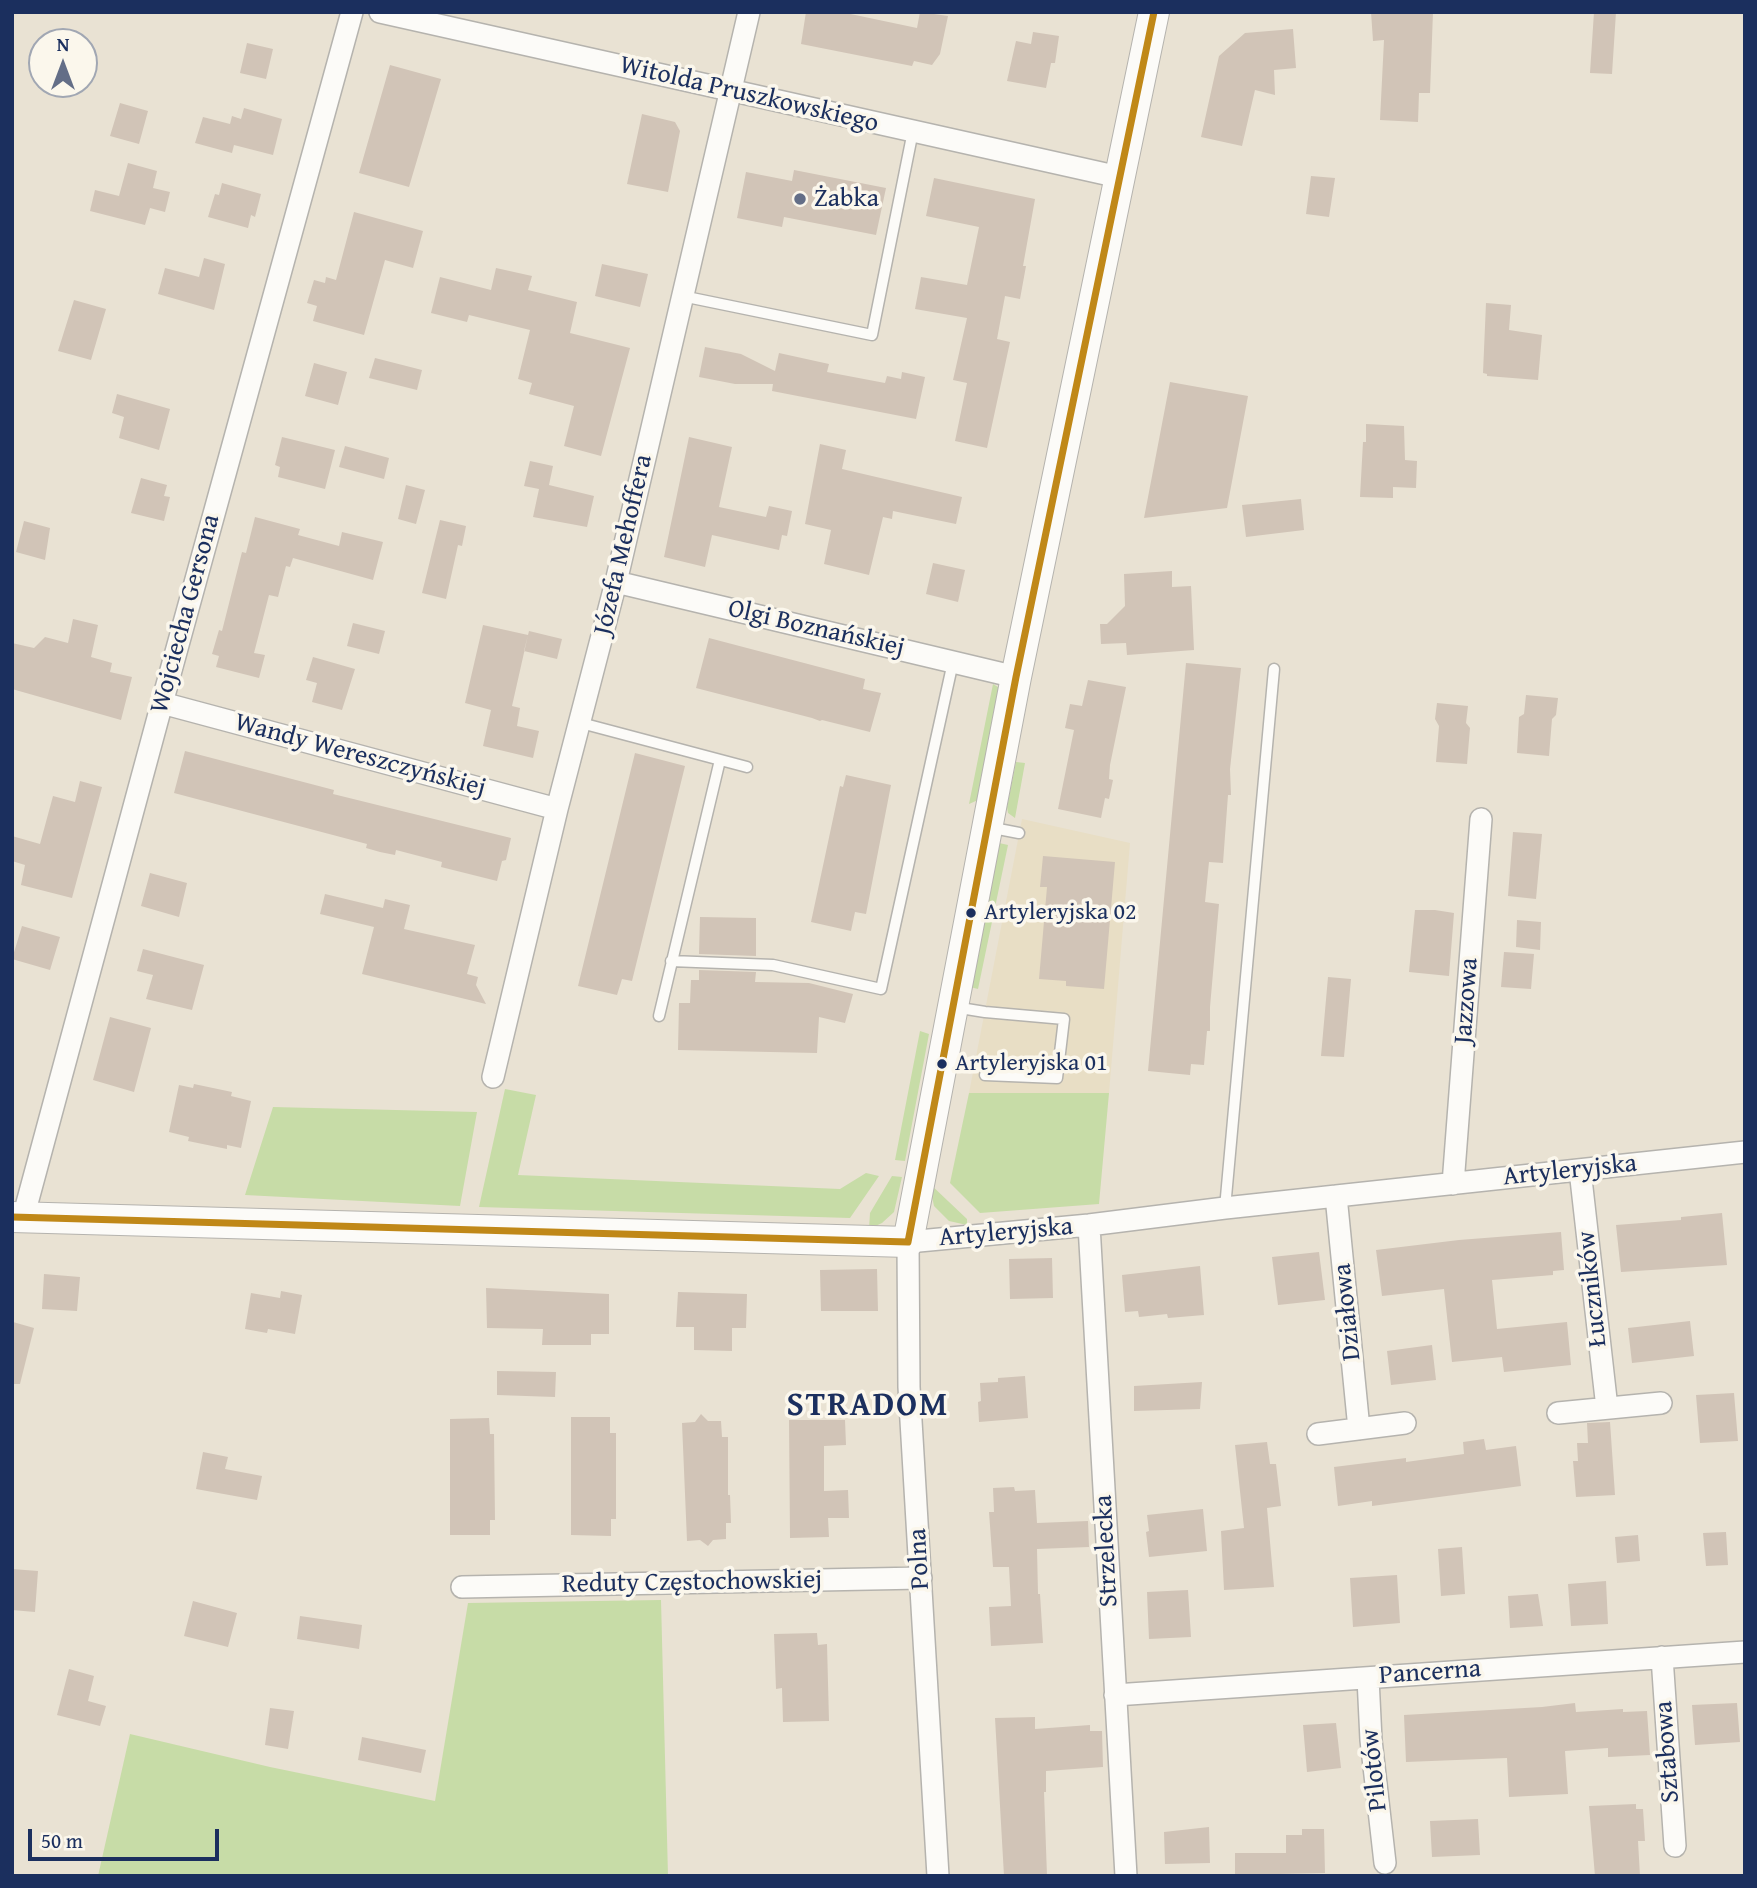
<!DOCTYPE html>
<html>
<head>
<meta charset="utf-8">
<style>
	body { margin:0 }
	#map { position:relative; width:1757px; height:1888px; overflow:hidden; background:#e9e2d3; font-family:"Gentium Book Plus",serif }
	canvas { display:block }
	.frame { position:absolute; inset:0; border:14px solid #1b2f5e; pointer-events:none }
	.north { position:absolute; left:28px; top:28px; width:70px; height:70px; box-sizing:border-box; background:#fbf7ec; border:2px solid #a1a7b3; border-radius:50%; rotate:0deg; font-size:19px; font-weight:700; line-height:28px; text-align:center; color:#1b2f5e }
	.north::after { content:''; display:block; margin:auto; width:24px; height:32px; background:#636e87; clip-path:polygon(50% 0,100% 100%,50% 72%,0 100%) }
	.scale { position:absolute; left:28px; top:1829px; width:191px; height:32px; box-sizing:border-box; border:4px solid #1b2f5e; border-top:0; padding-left:9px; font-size:21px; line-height:24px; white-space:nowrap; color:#1b2f5e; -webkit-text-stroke:5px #fbf7ec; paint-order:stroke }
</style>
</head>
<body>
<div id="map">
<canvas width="1757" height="1888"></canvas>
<div class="frame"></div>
<div class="north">N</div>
<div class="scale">50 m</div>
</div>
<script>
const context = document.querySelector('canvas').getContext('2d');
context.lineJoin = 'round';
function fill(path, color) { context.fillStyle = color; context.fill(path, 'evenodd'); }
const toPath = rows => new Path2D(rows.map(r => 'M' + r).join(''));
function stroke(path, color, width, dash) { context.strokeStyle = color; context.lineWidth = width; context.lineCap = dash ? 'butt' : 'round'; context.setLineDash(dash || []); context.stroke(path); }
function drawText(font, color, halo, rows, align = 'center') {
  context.font = font + ' "Gentium Book Plus",serif'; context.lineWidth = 7; context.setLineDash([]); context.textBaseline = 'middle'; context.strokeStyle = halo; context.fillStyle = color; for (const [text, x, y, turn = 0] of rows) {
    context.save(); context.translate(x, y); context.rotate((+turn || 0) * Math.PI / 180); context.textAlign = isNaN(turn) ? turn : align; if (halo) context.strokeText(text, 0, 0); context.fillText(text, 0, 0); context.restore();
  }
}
fill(toPath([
	[1022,819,1130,843,1109,1093,969,1093]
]), '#e8dec5');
fill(toPath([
	[993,684,998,687,999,697,978,800,969,804],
	[1016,762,1025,763,1015,818,1008,813,1007,807],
	[999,843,1008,845,978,989,970,987],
	[920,1031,929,1034,905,1161,895,1160],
	[505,1089,536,1095,518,1175,840,1189,866,1173,879,1176,850,1218,479,1207],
	[969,1093,1109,1093,1099,1204,980,1213,950,1183],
	[273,1107,477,1112,460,1206,245,1195],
	[892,1176,902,1177,894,1212,882,1223,869,1229,870,1213],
	[929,1183,967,1219,967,1225,949,1221,934,1206],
	[661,1600,668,1876,98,1876,130,1734,270,1767,435,1801,468,1603]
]), '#c7dca7');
fill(toPath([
	[806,12,841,12,917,28,920,12,948,16,940,54,932,65,914,61,912,66,801,44],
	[1371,12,1433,12,1430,93,1419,93,1418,122,1380,120,1384,40,1373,41],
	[1594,12,1616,12,1612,74,1590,73],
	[1293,29,1296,68,1274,70,1275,95,1255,90,1242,146,1201,137,1219,56,1245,33],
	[1033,32,1059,36,1055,63,1051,63,1046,88,1007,81,1016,41,1031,44],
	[247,43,273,49,266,79,240,73],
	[390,65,441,79,409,187,359,173],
	[120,103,148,111,139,144,110,136],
	[244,108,282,119,273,155,234,145,232,153,195,143,203,117,230,124,232,116,241,119],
	[642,114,675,122,680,131,668,192,627,184],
	[128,163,157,171,153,188,170,192,165,212,150,208,145,225,90,211,95,190,119,196],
	[794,170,886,188,876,235,784,217,782,227,737,218,746,172,792,181],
	[1311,176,1335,178,1329,217,1306,214],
	[934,178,1035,199,1023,266,1026,266,1020,299,1005,296,997,339,1010,342,987,448,955,441,967,383,953,380,967,318,915,309,921,277,967,285,979,227,926,216],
	[222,183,261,194,255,217,251,215,248,228,208,217,215,194,219,195],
	[354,212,423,231,413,268,385,260,364,335,313,321,317,306,307,303,314,280,325,283,326,277,336,280],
	[204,258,225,264,214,310,158,294,165,268,199,277],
	[602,264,648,274,640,307,595,296],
	[496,268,532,276,528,290,577,302,570,333,630,348,601,456,564,446,574,406,529,394,532,383,518,379,530,330,469,315,467,322,431,313,440,277,491,290],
	[74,300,106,309,91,360,58,351],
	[1486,303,1511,305,1509,330,1542,335,1538,380,1487,376,1487,374,1483,373],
	[705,347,741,354,775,371,779,353,829,364,827,372,885,383,887,376,901,379,902,372,925,377,916,419,772,391,773,384,735,384,699,377],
	[375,358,422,370,417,390,369,378],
	[314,363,347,372,338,405,305,396],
	[1170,382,1248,396,1227,508,1144,518],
	[117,394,170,409,159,450,119,438,124,417,112,413],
	[1366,424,1404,426,1405,460,1417,461,1416,488,1393,487,1393,498,1360,497,1363,442,1366,442],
	[282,437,335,450,325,489,278,477,280,467,275,465],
	[689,437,732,447,719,507,766,517,769,506,792,511,787,536,782,535,779,550,712,535,705,567,664,557],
	[820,444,846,450,842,469,962,497,956,524,893,511,892,519,883,517,869,575,824,564,831,530,805,524],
	[345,446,389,458,384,479,339,467],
	[530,461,553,466,549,485,594,496,587,527,533,517,539,489,524,486],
	[141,478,167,485,164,496,170,497,164,521,131,513],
	[406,485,425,490,416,524,398,519],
	[1301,499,1304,530,1246,537,1242,505],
	[255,517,300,529,298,535,339,546,342,532,383,542,373,580,293,558,290,567,286,566,278,597,269,595,254,653,265,655,259,678,216,667,219,656,212,654,219,630,222,631,242,552,246,553],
	[440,520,466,526,462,546,458,545,446,599,422,593],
	[24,521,50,528,45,560,16,552],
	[933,563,965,570,958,602,926,594],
	[1172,571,1172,587,1191,586,1194,650,1127,655,1126,643,1101,644,1100,624,1107,624,1125,606,1124,574],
	[73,619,98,625,91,657,112,663,110,672,132,677,121,720,12,689,12,643,34,648,45,637,68,643],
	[353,623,385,631,379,654,347,646],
	[483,625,528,635,512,706,520,708,517,726,539,731,533,758,483,746,491,710,465,703],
	[529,631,562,639,557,659,524,651],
	[709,638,865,679,863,689,881,693,870,732,822,720,820,721,812,718,696,688],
	[313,657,355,669,342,710,312,702,317,683,306,680],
	[1186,663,1241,668,1230,769,1231,795,1228,795,1223,863,1209,862,1205,902,1219,904,1210,1007,1210,1031,1207,1031,1204,1065,1191,1064,1190,1075,1148,1071],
	[1088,680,1126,687,1110,765,1109,779,1113,780,1109,799,1105,798,1101,818,1058,809,1074,730,1065,728,1070,704,1082,706],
	[1526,695,1558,698,1556,715,1552,719,1549,756,1517,753,1519,717,1524,714],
	[1437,703,1468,706,1466,723,1470,728,1467,764,1436,762,1439,726,1435,719],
	[185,751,334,790,333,794,511,838,506,860,502,861,497,881,441,867,442,862,396,850,395,855,380,852,366,848,367,844,174,793],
	[635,753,685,766,632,981,622,979,617,995,578,986],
	[846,775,891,785,866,914,855,912,851,931,811,922,840,786,843,787],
	[80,781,102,787,72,898,21,885,25,865,12,861,12,836,40,844,53,796,75,802],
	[1513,832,1542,834,1536,899,1508,896],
	[1043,856,1115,862,1104,989,1066,986,1066,981,1039,979,1047,887,1040,887],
	[150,873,187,883,179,917,141,906],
	[325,894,383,908,385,899,410,905,404,929,475,945,467,974,478,977,476,985,486,1004,362,974,374,927,320,914],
	[1415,910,1435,910,1454,913,1449,976,1409,972],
	[700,917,756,918,756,956,699,954],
	[1517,920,1541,922,1540,950,1516,947],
	[22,926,60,937,50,970,12,959],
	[143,949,204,965,192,1010,146,999,153,975,137,971],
	[1504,952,1534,954,1531,989,1501,987],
	[699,970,756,972,755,982,809,983,853,994,845,1023,819,1017,817,1053,678,1050,679,1003,690,1003,691,980,699,980],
	[1328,977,1351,979,1344,1057,1321,1056],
	[110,1017,151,1028,134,1092,93,1080],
	[194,1084,232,1092,231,1096,251,1101,241,1148,227,1145,227,1149,188,1141,189,1137,169,1132,179,1085,193,1088],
	[1722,1213,1727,1265,1621,1272,1616,1225,1681,1220,1681,1217],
	[1561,1232,1564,1270,1553,1271,1553,1275,1492,1280,1497,1329,1567,1322,1571,1365,1504,1372,1502,1357,1452,1362,1444,1289,1382,1296,1376,1250,1459,1240],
	[1319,1252,1325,1300,1278,1305,1272,1257],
	[1052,1258,1053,1298,1010,1299,1009,1259],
	[1200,1266,1204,1315,1168,1318,1167,1314,1139,1317,1138,1311,1125,1312,1122,1275],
	[877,1269,878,1311,821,1311,820,1270],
	[44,1274,80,1277,77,1311,42,1309],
	[486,1288,609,1294,609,1334,591,1334,591,1345,542,1345,543,1329,487,1328],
	[281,1291,302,1295,295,1334,268,1329,267,1333,245,1329,251,1293,280,1298],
	[678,1292,747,1294,746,1328,732,1328,732,1351,694,1350,694,1327,676,1327],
	[1690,1321,1694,1356,1632,1363,1628,1328],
	[13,1322,34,1328,20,1384,12,1384],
	[1432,1345,1436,1380,1391,1385,1387,1351],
	[497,1371,556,1372,555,1397,497,1395],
	[1025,1376,1028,1418,979,1422,978,1402,981,1401,980,1383,998,1382,998,1378],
	[1202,1382,1200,1409,1134,1411,1134,1386],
	[1734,1393,1738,1441,1700,1443,1696,1395],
	[701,1414,708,1421,721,1421,722,1437,728,1437,728,1495,730,1495,731,1523,726,1523,726,1539,713,1540,708,1546,700,1540,687,1541,682,1423,695,1422],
	[571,1417,610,1417,610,1433,616,1433,616,1519,611,1519,611,1536,571,1535],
	[489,1418,490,1434,494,1434,495,1520,490,1520,490,1535,450,1535,450,1419],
	[789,1420,845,1420,846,1445,824,1446,824,1491,848,1490,849,1518,828,1518,829,1537,790,1538],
	[1610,1422,1615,1495,1576,1497,1573,1461,1578,1461,1577,1443,1588,1443,1587,1423],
	[1484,1439,1486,1450,1516,1446,1521,1486,1372,1506,1372,1501,1338,1506,1334,1467,1406,1458,1406,1462,1464,1454,1463,1442],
	[1267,1442,1270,1464,1276,1464,1281,1506,1267,1508,1274,1587,1224,1590,1221,1531,1244,1528,1235,1445],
	[203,1452,228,1457,225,1469,262,1476,257,1500,196,1489],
	[1014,1487,1015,1491,1035,1490,1037,1523,1088,1521,1089,1547,1037,1549,1038,1594,1040,1594,1043,1643,991,1646,989,1607,1011,1606,1009,1567,993,1567,989,1512,994,1512,993,1488],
	[1203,1509,1207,1551,1149,1557,1146,1532,1149,1531,1147,1515],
	[1726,1532,1728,1565,1706,1566,1703,1533],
	[1638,1535,1640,1561,1617,1563,1615,1537],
	[1462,1547,1465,1594,1441,1596,1438,1549],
	[12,1569,38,1571,35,1612,12,1610],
	[1397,1575,1400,1623,1353,1627,1350,1578],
	[1606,1581,1608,1624,1571,1626,1568,1584],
	[1188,1590,1191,1637,1149,1639,1147,1592],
	[1538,1594,1543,1626,1510,1628,1508,1596],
	[193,1601,237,1613,228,1647,184,1636],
	[300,1616,362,1625,359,1649,297,1639],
	[817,1633,818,1645,827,1644,829,1721,783,1722,782,1688,776,1689,774,1634],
	[69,1669,94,1676,88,1701,106,1706,100,1726,57,1715],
	[1575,1703,1576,1712,1623,1709,1623,1712,1647,1711,1650,1755,1608,1757,1608,1748,1565,1751,1568,1794,1509,1797,1507,1758,1406,1762,1404,1715,1542,1707],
	[1737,1703,1740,1742,1695,1745,1692,1705],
	[270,1708,294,1711,288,1749,265,1745],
	[1035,1717,1035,1729,1090,1725,1090,1731,1102,1731,1103,1767,1046,1771,1046,1792,1044,1792,1047,1876,1004,1876,995,1718],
	[1336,1723,1341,1768,1307,1772,1303,1725],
	[362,1737,426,1750,421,1773,358,1760],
	[1636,1804,1636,1809,1643,1809,1645,1841,1638,1841,1640,1876,1595,1876,1589,1806],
	[1478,1819,1480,1855,1432,1857,1430,1821],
	[1209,1827,1210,1863,1165,1864,1164,1832],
	[1302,1829,1324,1829,1325,1873,1235,1875,1235,1853,1286,1853,1286,1835,1302,1835]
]), '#d1c4b7');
const lane = toPath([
	[682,296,872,335,913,131],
	[581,723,747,767],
	[988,827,1019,833],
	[671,961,773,965,881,989,953,662],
	[954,1007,985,1012,1064,1019,1057,1078,985,1075],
	[659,1016,720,760],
	[1225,1208,1274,669]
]);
const street = toPath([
	[380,12,1119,177],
	[616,582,1016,677],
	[162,703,557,809],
	[493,1077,557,809,616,582,749,12],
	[1580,1170,1607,1408],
	[1453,1184,1481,819],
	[1336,1196,1359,1429],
	[23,1218,162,703,352,12],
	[1089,1225,1126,1876],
	[1558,1413,1661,1403],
	[1318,1434,1405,1423],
	[462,1587,921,1578],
	[1662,1657,1675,1846],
	[1368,1678,1371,1740,1385,1863],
	[1115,1695,1745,1652],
	[938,1876,909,1387,908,1242,1089,1225,1225,1208,1745,1152]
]);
const secondary = toPath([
	[12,1217,908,1242,1016,677,1154,12]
]);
stroke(lane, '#b5b3ae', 13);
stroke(street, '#b5b3ae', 24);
stroke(secondary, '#b5b3ae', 32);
stroke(lane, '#fcfbf8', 10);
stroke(street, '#fcfbf8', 21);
stroke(secondary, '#fcfbf8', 30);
stroke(toPath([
	[12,1217,908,1242],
	[908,1242,1016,677,1154,12]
]), '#c08818', 7);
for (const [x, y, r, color] of [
	[800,199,7,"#636e87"],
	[971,913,6,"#1b2f5e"],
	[942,1064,6,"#1b2f5e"]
]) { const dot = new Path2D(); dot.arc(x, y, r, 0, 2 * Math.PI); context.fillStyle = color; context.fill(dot); stroke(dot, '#fbf7ec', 2.5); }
drawText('24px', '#1b2f5e', '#fbf7ec', [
	["Artyleryjska 02",984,913],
	["Artyleryjska 01",955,1064]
], 'left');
drawText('26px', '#1b2f5e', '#fbf7ec', [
	["Witolda Pruszkowskiego",749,95,13],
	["Józefa Mehoffera",624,545,-77],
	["Wojciecha Gersona",186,614,-75],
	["Olgi Boznańskiej",816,629,13],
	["Wandy Wereszczyńskiej",360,756,15],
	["Jazzowa",1467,1001,-86],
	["Artyleryjska",1570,1171,-6],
	["Artyleryjska",1006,1233,-5],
	["Łuczników",1593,1289,-96],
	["Działowa",1348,1312,-96],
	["Strzelecka",1107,1551,-93],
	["Polna",920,1559,-93],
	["Reduty Częstochowskiej",692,1583,-1],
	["Pancerna",1430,1673,-4],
	["Sztabowa",1668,1752,-94],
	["Pilotów",1375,1770,-96]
]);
drawText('26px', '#1b2f5e', '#fbf7ec', [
	["Żabka",814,199]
], 'left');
context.letterSpacing = '2px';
drawText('bold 33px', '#1b2f5e', '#fbf7ec', [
	["STRADOM",868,1407]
]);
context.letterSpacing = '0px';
</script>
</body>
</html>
